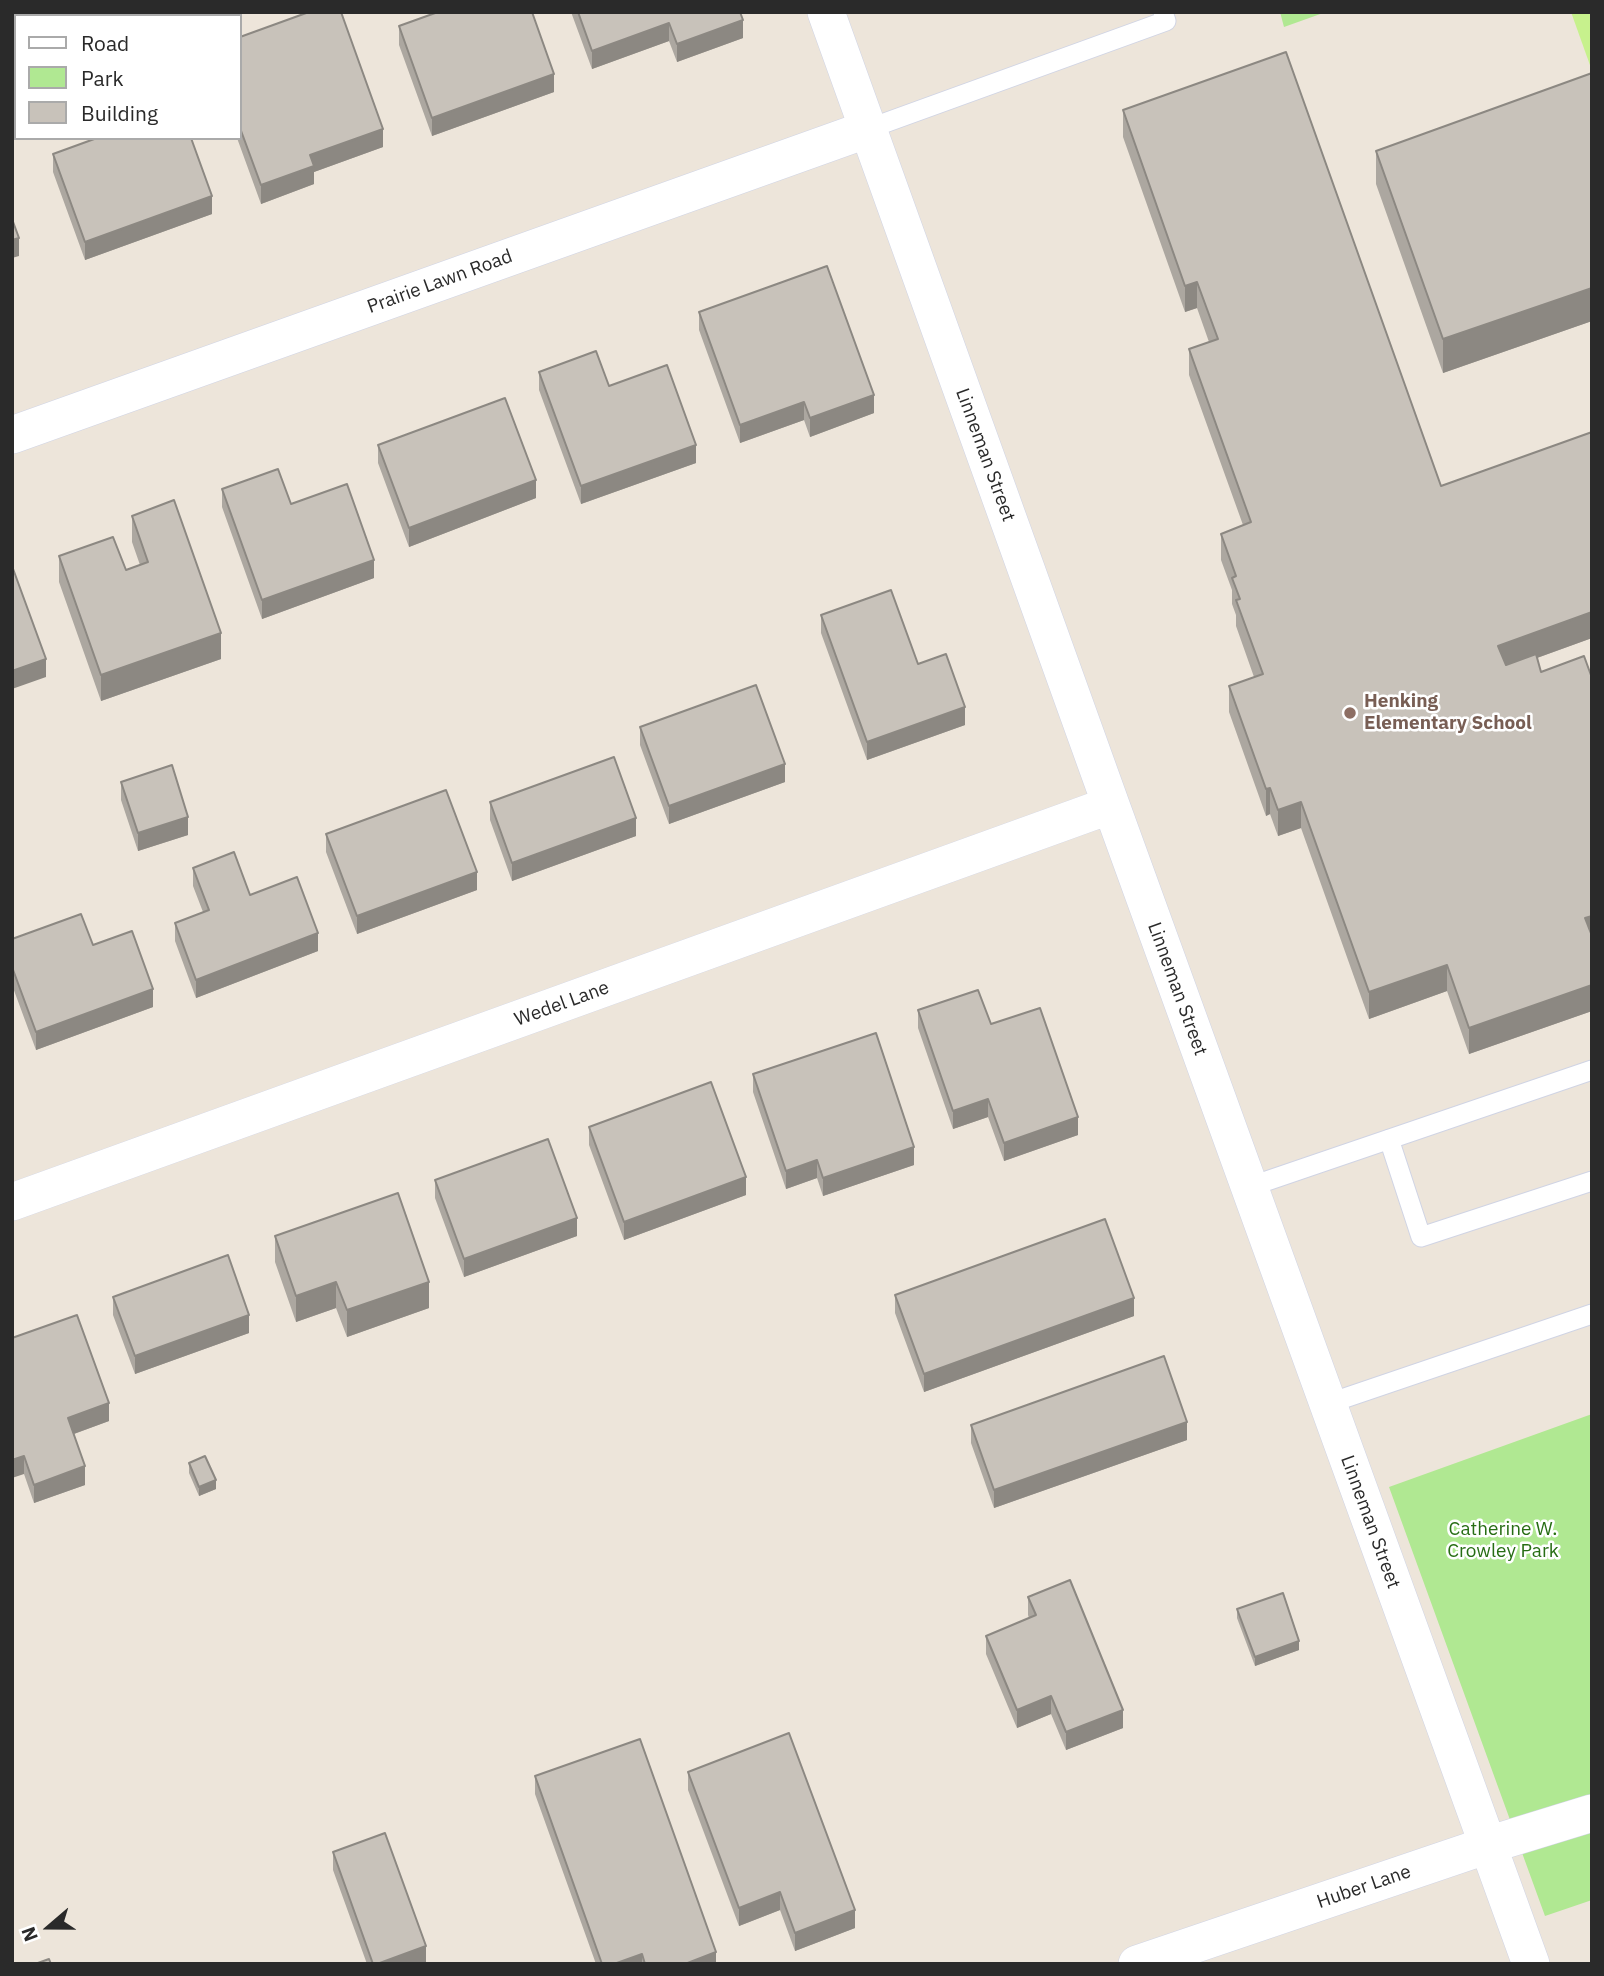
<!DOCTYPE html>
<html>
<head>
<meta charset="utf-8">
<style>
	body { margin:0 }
	#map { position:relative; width:1604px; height:1976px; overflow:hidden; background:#ede5da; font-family:"IBM Plex Sans",sans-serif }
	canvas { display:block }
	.frame { position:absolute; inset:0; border:14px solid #2a2a2a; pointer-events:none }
	.legend { position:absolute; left:14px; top:14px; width:228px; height:126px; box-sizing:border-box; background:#fff; border:2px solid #aaa; margin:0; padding:9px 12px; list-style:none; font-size:21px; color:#2a2a2a }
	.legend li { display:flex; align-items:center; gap:14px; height:35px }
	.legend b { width:35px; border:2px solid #aaa }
	.north { position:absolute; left:14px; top:1892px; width:70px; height:70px; -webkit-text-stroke:5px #fff; paint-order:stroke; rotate:250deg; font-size:19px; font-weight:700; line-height:28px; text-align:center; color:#2a2a2a }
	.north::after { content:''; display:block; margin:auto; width:24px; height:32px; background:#2a2a2a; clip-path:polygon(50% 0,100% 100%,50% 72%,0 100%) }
</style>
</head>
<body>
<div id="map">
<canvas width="1604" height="1976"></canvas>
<div class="frame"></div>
<ul class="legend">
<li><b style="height:9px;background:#fff"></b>Road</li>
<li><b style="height:19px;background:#b0e892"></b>Park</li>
<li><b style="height:19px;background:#c8c2ba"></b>Building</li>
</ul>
<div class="north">N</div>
</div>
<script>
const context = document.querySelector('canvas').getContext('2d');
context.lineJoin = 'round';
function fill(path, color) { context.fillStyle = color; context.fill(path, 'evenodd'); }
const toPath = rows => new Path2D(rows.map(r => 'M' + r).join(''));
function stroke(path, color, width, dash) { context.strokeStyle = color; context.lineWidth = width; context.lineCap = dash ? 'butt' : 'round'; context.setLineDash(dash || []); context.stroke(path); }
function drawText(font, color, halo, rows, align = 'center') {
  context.font = font + ' "IBM Plex Sans",sans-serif'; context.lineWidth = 5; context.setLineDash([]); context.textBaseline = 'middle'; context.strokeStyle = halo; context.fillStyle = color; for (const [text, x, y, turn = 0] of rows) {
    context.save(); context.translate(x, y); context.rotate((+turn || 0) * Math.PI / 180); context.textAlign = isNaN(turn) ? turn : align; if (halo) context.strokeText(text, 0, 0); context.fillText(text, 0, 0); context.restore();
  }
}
fill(toPath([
	[1280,12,1326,12,1284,27],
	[1592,1414,1592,1900,1545,1916,1389,1487]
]), '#b0e892');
fill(toPath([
	[1571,12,1592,12,1592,68,1591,68]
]), '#c7f18d');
const lane = toPath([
	[868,129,1166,21,1163,12],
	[1389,1139,1421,1237,1592,1181],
	[1249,1187,1592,1070],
	[1327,1404,1592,1314]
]);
const street = toPath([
	[826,12,1111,805,1531,1964],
	[12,435,868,129],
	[12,1202,1111,805],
	[1137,1964,1488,1845,1592,1813]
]);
stroke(lane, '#d0d4e4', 21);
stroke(street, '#d0d4e4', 38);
stroke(lane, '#fff', 19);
stroke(street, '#fff', 37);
fill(toPath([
	[571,12,740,12,743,38,677,62,669,41,592,69],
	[399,26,554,92,432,136,399,45],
	[240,37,383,147,314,172,314,184,261,204,237,138,240,138],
	[1592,73,1592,321,1443,373,1376,184,1376,151],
	[1123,110,1441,486,1592,638,1537,658,1541,672,1592,678,1592,1011,1469,1054,1447,991,1369,1019,1301,828,1278,836,1270,814,1266,816,1229,712,1229,686,1254,677,1236,626,1236,615,1232,604,1232,590,1221,560,1221,534,1243,525,1189,375,1189,349,1209,342,1197,308,1185,312,1123,137],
	[53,154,212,214,85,260,53,172],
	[699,312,874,413,810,437,804,420,740,443,699,330],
	[539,372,609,386,696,463,581,504,539,390],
	[378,445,536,498,409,547,378,463],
	[222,489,291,504,374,578,262,619,222,507],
	[132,516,221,659,101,701,59,582,59,556,126,570,140,565,132,542],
	[821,615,918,664,965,725,867,760,821,633],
	[640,727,785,782,669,824,640,745],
	[121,782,188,835,138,851,121,800],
	[490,802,636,836,512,881,490,820],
	[326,834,477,890,357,934,326,852],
	[193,868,250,895,318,951,196,998,175,941,175,923,203,912,193,886],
	[12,939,93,945,153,1007,36,1050,12,985],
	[918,1010,991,1024,1078,1135,1004,1161,988,1117,953,1129,918,1028],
	[753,1074,914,1165,823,1196,817,1178,786,1189,753,1092],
	[589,1127,746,1195,624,1240,589,1145],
	[435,1180,577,1236,464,1277,435,1198],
	[275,1236,429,1308,347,1337,336,1308,296,1322,275,1262],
	[895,1295,1134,1316,924,1392,895,1313],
	[113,1297,249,1333,135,1374,113,1315],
	[12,1338,109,1421,74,1434,85,1485,34,1503,24,1474],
	[971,1425,1187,1440,994,1508,971,1443],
	[189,1463,216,1489,199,1496,189,1473],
	[1028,1597,1123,1728,1066,1750,1051,1714,1017,1728,986,1654,986,1636,1029,1618,1028,1615],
	[1237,1609,1299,1650,1255,1666,1237,1618],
	[688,1772,855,1928,795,1951,780,1910,739,1926,688,1790],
	[535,1776,716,1964,596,1964,535,1794],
	[333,1852,426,1964,367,1964,333,1870]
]), '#aca7a0');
fill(toPath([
	[743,20,743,38,677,62,677,44],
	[669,23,669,41,592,69,592,51],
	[554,74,554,92,432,136,432,118],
	[383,129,383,147,314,172,314,184,261,204,261,185,310,155],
	[212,196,212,214,85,260,85,242],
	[19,238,19,256,12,258,12,240],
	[1197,282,1197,308,1185,312,1185,286],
	[1592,288,1592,321,1443,373,1443,339],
	[874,395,874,413,810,437,810,418],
	[804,402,804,420,740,443,740,425],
	[696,445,696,463,581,504,581,486],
	[536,480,536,498,409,547,409,528],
	[374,560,374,578,262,619,262,600],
	[1592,612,1592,638,1498,672,1498,646],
	[221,633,221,659,101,701,101,675],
	[46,659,46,677,12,689,12,671],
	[965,707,965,725,867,760,867,742],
	[785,764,785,782,669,824,669,806],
	[1270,788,1270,814,1266,816,1266,789],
	[1301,802,1301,828,1278,836,1278,810],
	[188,817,188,835,138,851,138,833],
	[636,818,636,836,512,881,512,863],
	[477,872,477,890,357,934,357,916],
	[1592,916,1592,942,1585,918],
	[318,933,318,951,196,998,196,980],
	[1447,965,1447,991,1369,1019,1369,992],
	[1592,985,1592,1011,1469,1054,1469,1028],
	[153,989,153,1007,36,1050,36,1032],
	[988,1099,988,1117,953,1129,953,1111],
	[1078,1117,1078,1135,1004,1161,1004,1143],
	[914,1147,914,1165,823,1196,823,1178],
	[817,1160,817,1178,786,1189,786,1171],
	[746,1177,746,1195,624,1240,624,1222],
	[577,1218,577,1236,464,1277,464,1259],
	[336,1282,336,1308,296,1322,296,1296],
	[429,1282,429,1308,347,1337,347,1310],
	[1134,1298,1134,1316,924,1392,924,1374],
	[249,1315,249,1333,135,1374,135,1356],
	[109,1403,109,1421,68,1436,68,1418],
	[1187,1422,1187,1440,994,1508,994,1490],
	[24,1456,24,1474,12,1478,12,1460],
	[85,1466,85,1485,34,1503,34,1485],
	[216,1480,216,1489,199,1496,199,1487],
	[1299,1641,1299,1650,1255,1666,1255,1657],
	[1051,1696,1051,1714,1017,1728,1017,1710],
	[1123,1710,1123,1728,1066,1750,1066,1732],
	[780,1892,780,1910,739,1926,739,1908],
	[855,1910,855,1928,795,1951,795,1933],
	[426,1946,426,1964,377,1964],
	[716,1952,716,1964,685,1964],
	[642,1954,642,1964,614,1964]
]), '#8c8882');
const building = toPath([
	[309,12,341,12,383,129,310,155,314,166,261,185,240,128,240,37,309,12],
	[438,12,532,12,554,74,432,118,399,26,438,12],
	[578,12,740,12,743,20,677,44,669,23,592,51,578,12],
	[1286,52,1441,486,1592,432,1592,612,1498,646,1506,665,1536,654,1541,672,1584,656,1592,678,1592,916,1585,918,1592,936,1592,985,1469,1028,1447,965,1369,992,1301,802,1278,810,1270,788,1266,789,1229,686,1263,674,1236,600,1240,599,1232,578,1236,576,1221,534,1251,522,1189,349,1218,339,1197,282,1185,286,1123,110,1286,52],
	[1592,73,1592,288,1443,339,1376,151,1592,73],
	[97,138,191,138,212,196,85,242,53,154,97,138],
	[12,219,19,238,12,240,12,219],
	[827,266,874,395,810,418,804,402,740,425,699,312,827,266],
	[596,351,609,386,667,365,696,445,581,486,539,372,596,351],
	[505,398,536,480,409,528,378,445,505,398],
	[278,469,291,504,347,484,374,560,262,600,222,489,278,469],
	[174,500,221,633,101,675,59,556,113,537,126,570,148,562,132,516,174,500],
	[12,566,46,659,12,671,12,566],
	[891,590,918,664,946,654,965,707,867,742,821,615,891,590],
	[756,685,785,764,669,806,640,727,756,685],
	[614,757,636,818,512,863,490,802,614,757],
	[172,765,188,817,138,833,121,782,172,765],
	[446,790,477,872,357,916,326,834,446,790],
	[234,852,250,895,297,877,318,933,196,980,175,923,209,910,193,868,234,852],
	[81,914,93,945,132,931,153,989,36,1032,12,967,12,939,81,914],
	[978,990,991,1024,1040,1008,1078,1117,1004,1143,988,1099,953,1111,918,1010,978,990],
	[876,1033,914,1147,823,1178,817,1160,786,1171,753,1074,876,1033],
	[711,1082,746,1177,624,1222,589,1127,711,1082],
	[548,1139,577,1218,464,1259,435,1180,548,1139],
	[398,1193,429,1282,347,1310,336,1282,296,1296,275,1236,398,1193],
	[1105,1219,1134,1298,924,1374,895,1295,1105,1219],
	[228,1255,249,1315,135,1356,113,1297,228,1255],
	[77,1315,109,1403,68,1418,85,1466,34,1485,24,1456,12,1460,12,1338,77,1315],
	[1164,1356,1187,1422,994,1490,971,1425,1164,1356],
	[205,1456,216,1480,199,1487,189,1463,205,1456],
	[1070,1580,1123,1710,1066,1732,1051,1696,1017,1710,986,1636,1036,1615,1028,1597,1070,1580],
	[1283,1593,1299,1641,1255,1657,1237,1609,1283,1593],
	[789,1733,855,1910,795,1933,780,1892,739,1908,688,1772,789,1733],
	[640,1739,716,1952,685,1964,645,1964,642,1954,614,1964,602,1964,535,1776,640,1739],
	[385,1833,426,1946,377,1964,373,1964,333,1852,385,1833],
	[49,1959,51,1964,35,1964,49,1959]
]);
fill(building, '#c8c2ba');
stroke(building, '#8c8882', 2);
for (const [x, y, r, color] of [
	[1350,713,7,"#8d6e63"]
]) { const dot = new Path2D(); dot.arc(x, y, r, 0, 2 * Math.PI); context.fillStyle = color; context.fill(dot); stroke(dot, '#fff', 2.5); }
drawText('19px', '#2a2a2a', '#fff', [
	["Prairie Lawn Road",440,282,-20],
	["Linneman Street",985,455,70],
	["Linneman Street",1177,989,70],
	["Wedel Lane",562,1004,-20],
	["Linneman Street",1370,1522,70],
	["Huber Lane",1364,1887,-19]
]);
drawText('bold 19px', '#785e54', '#fff', [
	["Henking",1364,702],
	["Elementary School",1364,724]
], 'left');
drawText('19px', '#276d14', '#fff', [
	["Catherine W.",1503,1530],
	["Crowley Park",1503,1552]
]);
</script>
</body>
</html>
